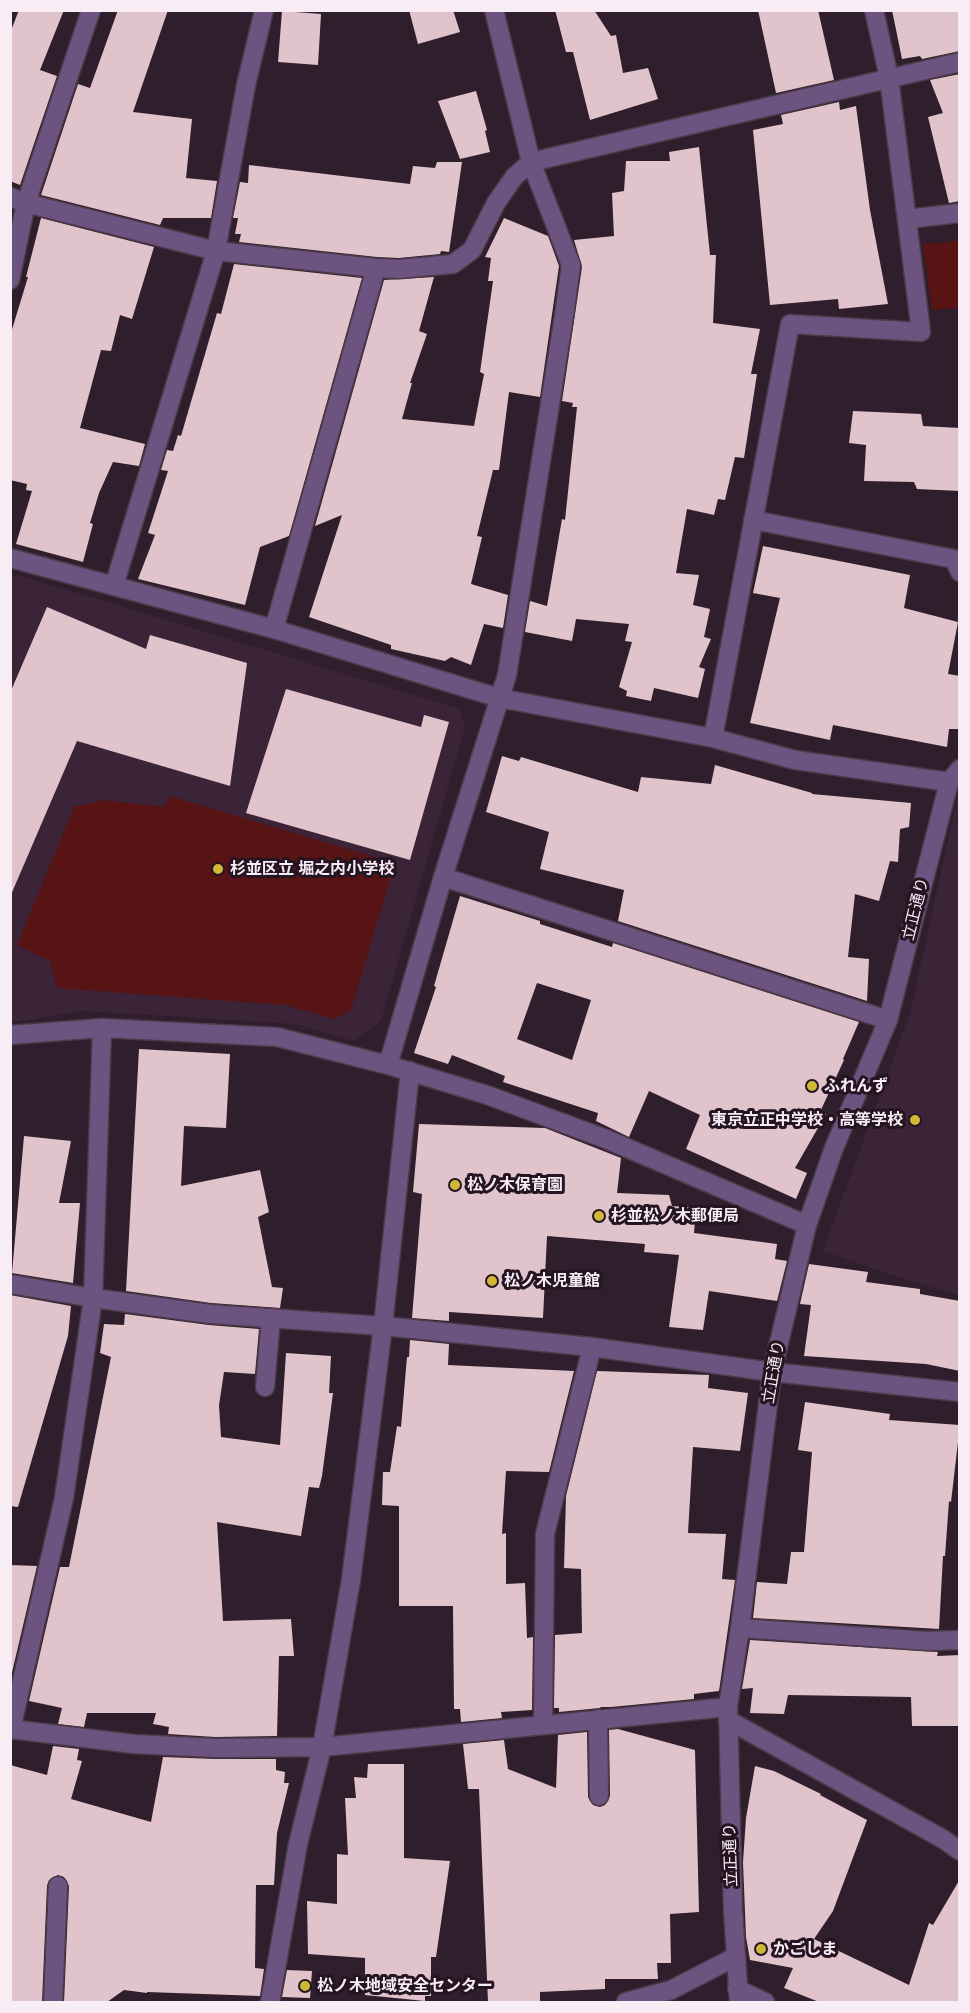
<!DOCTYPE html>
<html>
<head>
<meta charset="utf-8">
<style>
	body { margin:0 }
	#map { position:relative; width:970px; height:2013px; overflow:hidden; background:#2f1e2c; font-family:Lora,serif }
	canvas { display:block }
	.frame { position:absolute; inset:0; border:12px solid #f8ecf5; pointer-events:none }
</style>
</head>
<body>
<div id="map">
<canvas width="970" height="2013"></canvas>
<div class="frame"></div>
</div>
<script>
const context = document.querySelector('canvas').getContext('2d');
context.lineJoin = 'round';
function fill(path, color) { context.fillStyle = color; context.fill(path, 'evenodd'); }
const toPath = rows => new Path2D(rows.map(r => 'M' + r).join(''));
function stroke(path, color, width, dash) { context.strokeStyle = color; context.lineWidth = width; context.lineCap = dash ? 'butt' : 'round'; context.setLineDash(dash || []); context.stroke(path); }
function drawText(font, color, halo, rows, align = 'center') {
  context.font = font + ' Lora,"Noto Sans JP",serif'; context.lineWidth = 6; context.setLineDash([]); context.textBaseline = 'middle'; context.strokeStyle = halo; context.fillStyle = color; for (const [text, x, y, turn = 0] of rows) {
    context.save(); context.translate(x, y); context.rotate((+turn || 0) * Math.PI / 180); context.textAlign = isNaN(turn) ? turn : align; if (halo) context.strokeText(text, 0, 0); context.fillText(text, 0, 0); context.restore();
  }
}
fill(toPath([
	[18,575,460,709,465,727,381,1021,354,1041,295,1024,84,1011,11,1023,11,578],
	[959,789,959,1296,889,1274,823,1251,911,1010]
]), '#3b2437');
fill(toPath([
	[959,241,959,308,932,310,923,244],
	[170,796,395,863,351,1010,335,1019,285,1005,57,988,50,961,17,945,74,807,104,800,165,807]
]), '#581315');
fill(toPath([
	[19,10,64,10,40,70,57,76,20,185,10,181,10,33],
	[118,10,168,10,133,112,192,119,186,178,217,181,211,218,163,218,160,225,41,195,78,84,90,88],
	[409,10,453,10,460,32,418,44],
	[555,10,594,10,611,36,616,35,623,73,648,68,658,99,590,120,573,52,566,52],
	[758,10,818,10,834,80,776,93],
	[892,10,960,10,960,51,922,59,920,56,902,59],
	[282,11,321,14,318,65,278,62],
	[960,74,960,201,949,203,928,117,943,113,930,80],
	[476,91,487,130,485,131,490,152,460,159,438,101],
	[839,102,840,110,856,106,870,210,888,304,839,309,838,299,770,305,753,130,783,124,781,115],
	[699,147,710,255,716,255,713,323,760,329,751,374,757,374,744,458,735,457,725,500,718,499,714,515,687,509,676,573,699,575,693,605,710,609,704,637,711,639,699,667,705,669,698,698,654,688,651,701,626,696,627,691,619,687,632,642,625,641,629,624,576,619,572,641,525,632,530,601,547,606,562,519,565,520,577,407,572,407,573,403,562,401,582,267,574,240,614,236,612,193,624,191,626,161,670,161,669,152],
	[437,162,462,162,449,252,441,251,440,254,399,258,377,257,239,242,241,234,235,234,238,218,233,218,240,182,248,183,249,165,410,184,413,166,435,168],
	[41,218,154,247,132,319,120,315,111,351,101,350,80,428,145,444,139,466,113,462,99,493,90,523,93,524,83,562,16,544,32,491,26,490,27,484,10,480,10,336,28,277,26,277],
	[504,218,548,236,559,266,540,397,509,392,499,470,493,470,477,536,482,537,471,584,508,595,503,628,484,624,471,665,451,657,445,661,391,649,391,645,309,617,342,515,315,526,384,280,434,277,419,331,427,334,410,383,412,383,402,419,474,426,484,374,480,372,493,281,488,281,491,258,485,257],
	[234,264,362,278,289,536,260,547,245,605,138,579,155,535,148,533,168,471,161,470,167,450,173,451,178,435,181,436,217,313,221,314],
	[853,411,921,414,923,426,960,428,960,491,917,489,914,482,864,481,866,445,849,443],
	[763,546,910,575,904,608,958,622,948,674,960,676,960,729,949,729,947,747,833,725,830,740,750,723,780,598,753,593],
	[47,607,146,649,150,635,247,663,230,786,77,741,10,897,10,693],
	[286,689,421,727,424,715,449,722,410,860,246,813],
	[502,756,519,761,521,757,638,792,641,777,711,784,715,765,812,793,812,794,911,803,909,827,900,829,898,862,890,861,879,901,855,894,848,957,869,959,867,1001,618,921,624,890,540,869,549,832,486,812],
	[460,896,540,921,540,924,612,947,613,943,859,1022,843,1059,844,1060,820,1112,826,1114,795,1168,807,1173,796,1199,686,1149,700,1115,649,1091,629,1137,596,1121,598,1113,503,1082,505,1076,452,1055,448,1064,414,1053,436,987,434,986],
	[537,983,591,1000,572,1060,517,1039],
	[139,1049,230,1054,226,1128,184,1126,181,1186,260,1170,269,1212,258,1217,272,1287,283,1288,280,1308,211,1303,126,1291],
	[419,1124,545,1128,621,1158,617,1193,669,1195,672,1206,696,1208,694,1233,777,1244,775,1259,787,1261,777,1301,709,1291,703,1330,669,1327,679,1255,644,1252,645,1244,547,1236,543,1318,449,1312,449,1321,412,1318,422,1194,413,1192],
	[24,1136,71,1141,59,1203,80,1203,73,1283,12,1273],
	[809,1264,868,1272,866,1282,920,1289,920,1294,960,1301,960,1371,926,1364,804,1356,811,1305,800,1304],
	[10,1295,71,1306,68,1336,18,1507,10,1506],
	[125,1314,209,1325,259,1329,255,1374,224,1372,219,1405,221,1437,280,1445,286,1353,331,1356,329,1393,333,1393,322,1476,319,1488,309,1487,301,1536,217,1522,223,1621,291,1619,294,1656,279,1656,277,1736,215,1737,168,1734,169,1727,153,1724,156,1713,87,1713,84,1727,58,1724,62,1708,29,1701,60,1567,69,1567,111,1357,100,1353,104,1324,124,1325],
	[410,1340,449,1344,448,1365,574,1371,549,1472,506,1471,502,1534,506,1533,506,1584,525,1583,527,1638,533,1637,532,1710,501,1712,502,1718,461,1722,460,1709,454,1709,453,1606,399,1606,399,1506,382,1505,383,1472,390,1472,397,1426,401,1427,407,1357,409,1357],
	[597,1371,709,1375,708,1388,748,1393,740,1451,693,1447,688,1533,726,1534,722,1579,735,1580,719,1691,694,1694,694,1699,611,1707,601,1707,600,1708,559,1712,559,1708,554,1708,555,1635,582,1633,581,1569,564,1568,566,1496],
	[805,1402,890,1414,889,1420,960,1425,951,1502,949,1501,945,1556,943,1556,939,1629,753,1618,757,1582,787,1584,791,1552,804,1552,812,1452,798,1450],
	[10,1565,37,1566,10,1681],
	[750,1640,938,1652,937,1656,960,1655,960,1726,912,1726,911,1697,788,1695,784,1714,750,1713,753,1688,742,1689],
	[618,1729,695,1750,699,1912,670,1914,671,1963,657,1963,658,1979,605,1979,605,1989,540,1992,540,2002,488,2002,479,1789,468,1789,463,1744,504,1740,508,1769,556,1788,558,1735,587,1732,588,1797,593,1805,600,1807,605,1805,610,1796,609,1730],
	[53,1746,79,1749,77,1760,82,1761,71,1799,151,1822,163,1757,215,1759,276,1759,276,1770,285,1772,284,1783,289,1783,277,1833,274,1885,256,1885,255,1968,264,1969,260,1996,147,1992,147,1993,124,1990,107,2002,64,2002,69,1886,64,1877,58,1875,49,1880,47,1886,42,2002,10,2002,10,1765,47,1775],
	[368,1764,404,1764,404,1858,450,1861,436,1957,431,1957,431,1996,425,1996,425,2001,365,1995,365,1958,308,1954,307,1901,337,1904,337,1854,348,1855,345,1798,356,1798,354,1777,367,1778],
	[755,1766,774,1771,821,1794,820,1795,867,1820,833,1911,814,1939,909,1985,929,1923,933,1925,960,1879,960,2002,819,2002,784,1988,793,1968,750,1960,746,1937,743,1862,746,1818],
	[287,1970,312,1971,310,1998,282,1997]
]), '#e1c3cb');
const lane = toPath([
	[264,10,246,85,216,251,376,268,399,269,453,264,472,250,496,203,514,177,531,162],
	[907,219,960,213],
	[10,280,26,203],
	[443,877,888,1020],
	[265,1387,271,1318],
	[740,1628,927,1641,960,1640],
	[598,1719,599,1796],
	[543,1725,545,1534,592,1347],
	[53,2002,58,1886]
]);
const street = toPath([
	[531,162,960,62],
	[10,197,26,203,216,251,114,586],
	[26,203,91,10],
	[753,520,954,559,960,572],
	[10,558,274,629,499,698,713,738,795,760,949,782],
	[274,629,376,268],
	[713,738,790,324,921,332,889,78,874,10],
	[10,1035,102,1028,277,1037,388,1065,487,1095,606,1139,807,1225],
	[388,1065,443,877,507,675,564,316,571,265,531,162,494,10],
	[10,1284,93,1298,210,1314,383,1326,592,1347,772,1372,960,1392],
	[728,1720,943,1839,960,1851],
	[10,1729,134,1744,215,1748,322,1747,728,1707],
	[11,1729,64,1498,93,1298,102,1028],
	[737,1989,765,2002],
	[270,2002,298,1844,322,1747,351,1580,383,1326,410,1071],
	[626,2002,671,1990,735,1957],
	[739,2002,733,1910,728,1707,740,1628,772,1372,807,1225,834,1148,888,1020,949,782,960,769]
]);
stroke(lane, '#4b3b48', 21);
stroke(street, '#4b3b48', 21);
stroke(lane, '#6c5380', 18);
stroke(street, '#6c5380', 18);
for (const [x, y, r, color] of [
	[218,869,6,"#d0b837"],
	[812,1086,6,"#d0b837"],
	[915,1120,6,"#d0b837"],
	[455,1185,6,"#d0b837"],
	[599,1216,6,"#d0b837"],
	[492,1281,6,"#d0b837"],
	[761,1949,6,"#d0b837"],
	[305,1986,6,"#d0b837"]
]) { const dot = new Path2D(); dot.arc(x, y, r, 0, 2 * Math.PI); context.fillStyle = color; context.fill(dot); stroke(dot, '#251422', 2); }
drawText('bold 16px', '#f8ecf5', '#251422', [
	["杉並区立 堀之内小学校",230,869],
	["ふれんず",824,1086],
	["東京立正中学校・高等学校",903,1120,"right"],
	["松ノ木保育園",467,1185],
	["杉並松ノ木郵便局",611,1216],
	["松ノ木児童館",504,1281],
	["かごしま",773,1949],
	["松ノ木地域安全センター",317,1986]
], 'left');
drawText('16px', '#f8ecf5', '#251422', [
	["立正通り",916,909,-76],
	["立正通り",774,1372,-80],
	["立正通り",731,1855,-92]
]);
</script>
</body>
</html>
